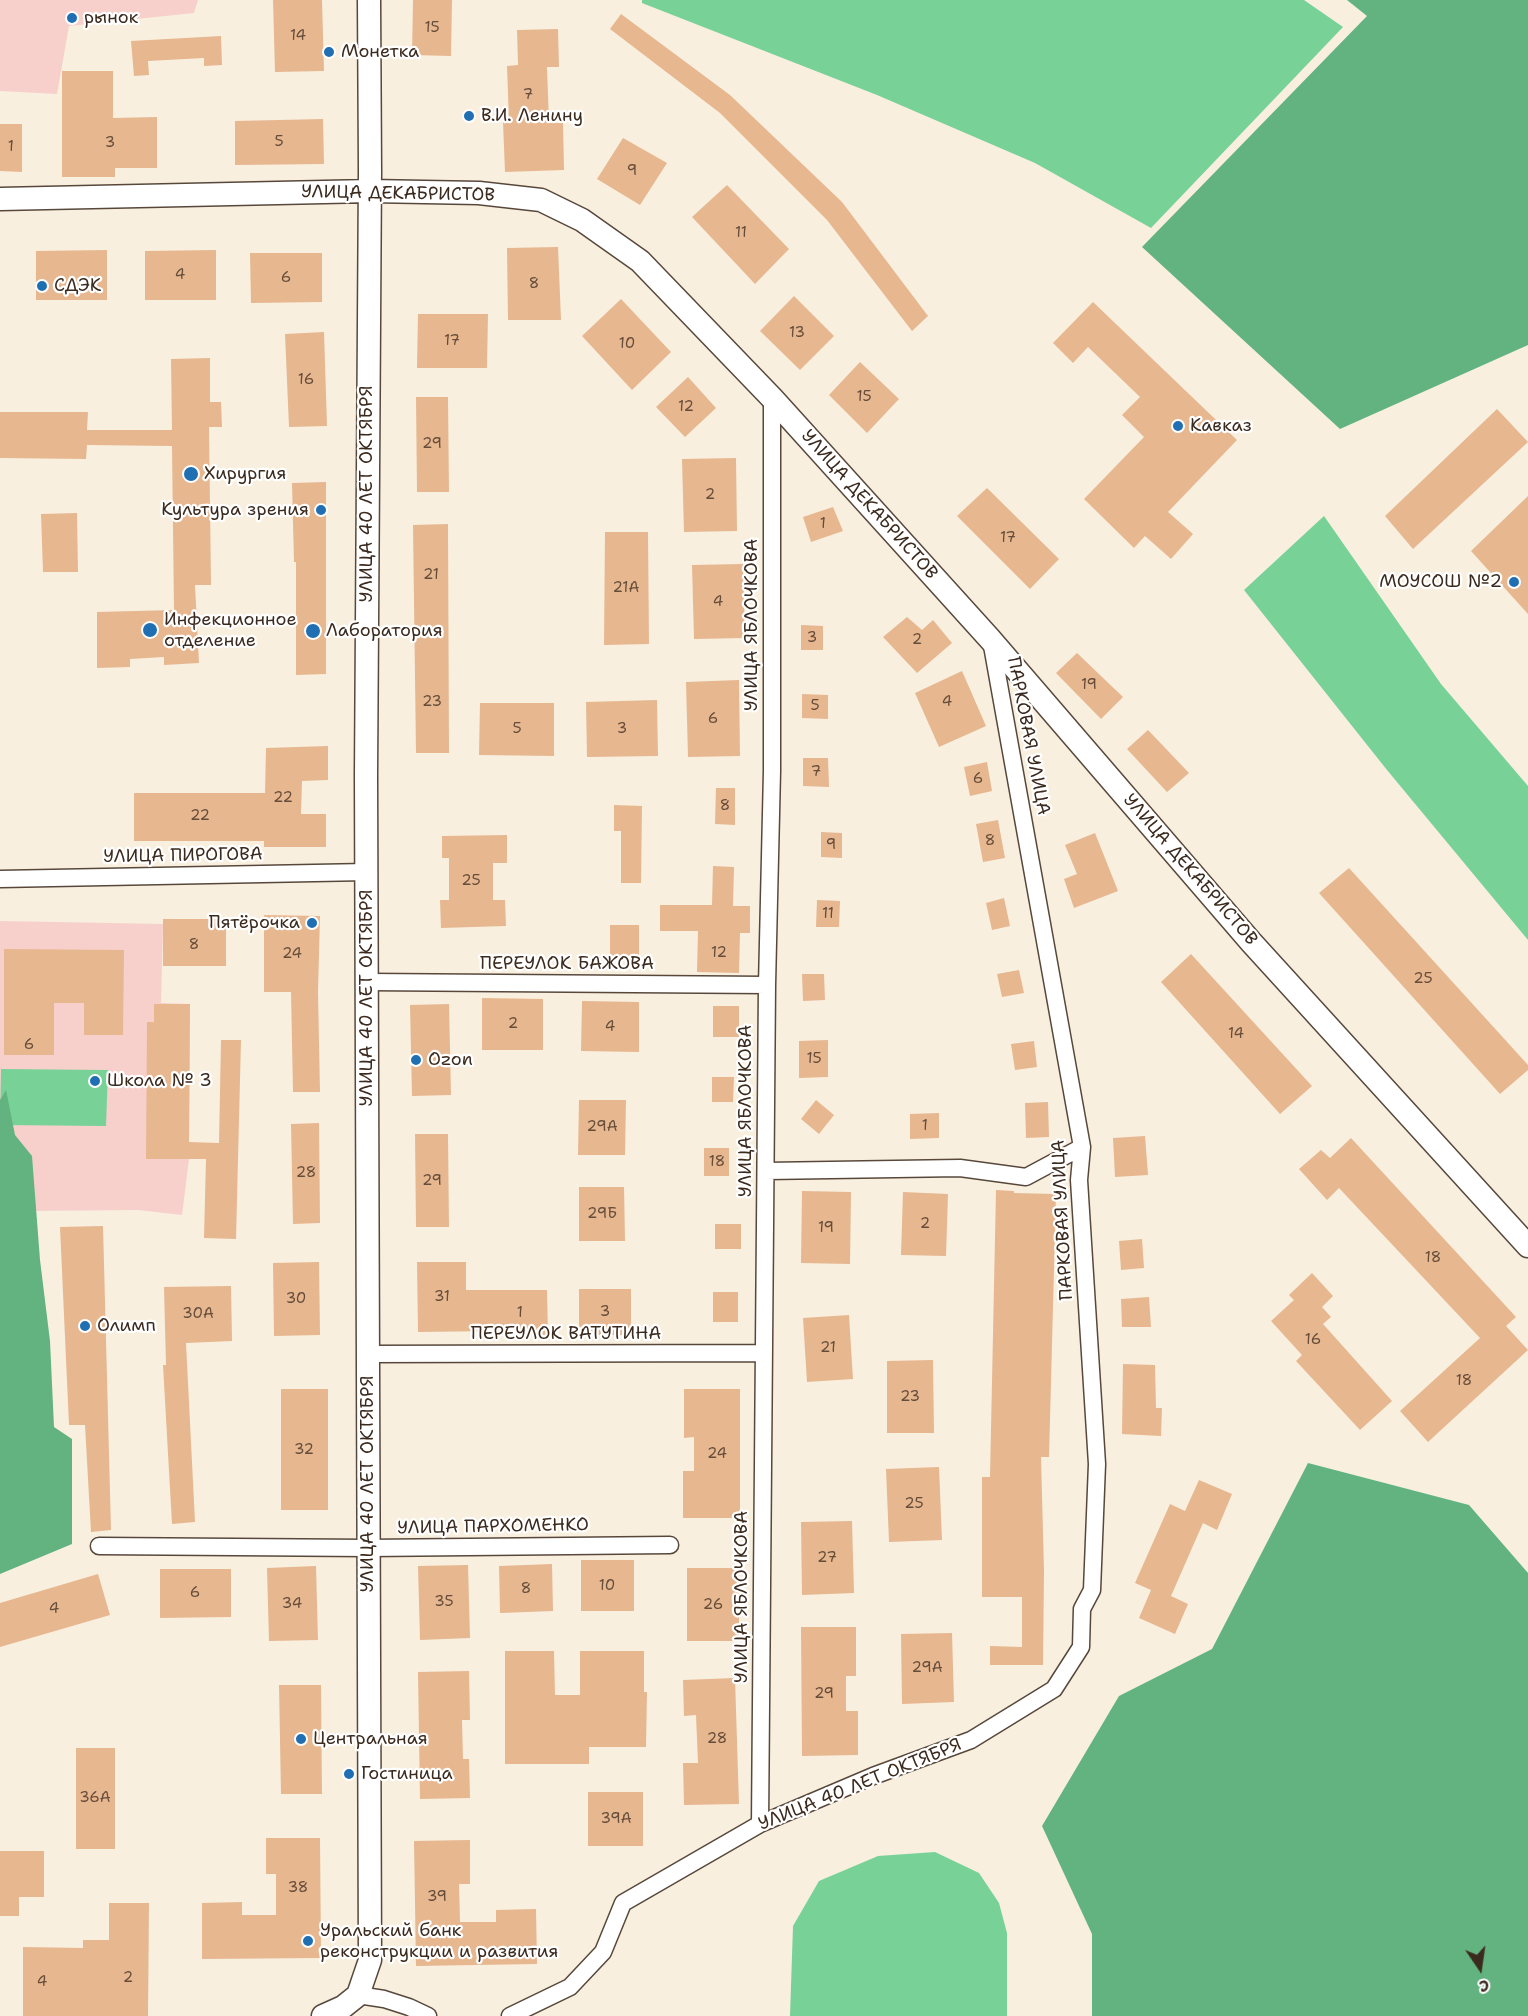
<!DOCTYPE html>
<html>
<head>
<meta charset="utf-8">
<style>
	body { margin:0 }
	#map { position:relative; width:1528px; height:2016px; overflow:hidden; background:#f8efdf; font-family:"Shantell Sans",sans-serif }
	canvas { display:block }
	.north { position:absolute; left:1450px; top:1938px; width:60px; height:60px; -webkit-text-stroke:4px #fff; paint-order:stroke; rotate:167deg; font-size:16px; font-weight:700; line-height:24px; text-align:center; color:#3b2a1e }
	.north::after { content:''; display:block; margin:auto; width:21px; height:27px; background:#3b2a1e; clip-path:polygon(50% 0,100% 100%,50% 72%,0 100%) }
</style>
</head>
<body>
<div id="map">
<canvas width="1528" height="2016"></canvas>
<div class="north">С</div>
</div>
<script>
const context = document.querySelector('canvas').getContext('2d');
context.lineJoin = 'round';
function fill(path, color) { context.fillStyle = color; context.fill(path, 'evenodd'); }
const toPath = rows => new Path2D(rows.map(r => 'M' + r).join(''));
function stroke(path, color, width, dash) { context.strokeStyle = color; context.lineWidth = width; context.lineCap = dash ? 'butt' : 'round'; context.setLineDash(dash || []); context.stroke(path); }
function drawText(font, color, halo, rows, align = 'center') {
  context.font = font + ' "Shantell Sans",sans-serif'; context.lineWidth = 4.5; context.setLineDash([]); context.textBaseline = 'middle'; context.strokeStyle = halo; context.fillStyle = color; for (const [text, x, y, turn = 0] of rows) {
    context.save(); context.translate(x, y); context.rotate((+turn || 0) * Math.PI / 180); context.textAlign = isNaN(turn) ? turn : align; if (halo) context.strokeText(text, 0, 0); context.fillText(text, 0, 0); context.restore();
  }
}
fill(toPath([
	[0,0,198,0,194,13,69,26,57,94,0,91],
	[0,921,163,924,161,1003,190,1004,189,1159,182,1215,138,1210,28,1211,0,1197]
]), '#f7d0cc');
fill(toPath([
	[642,0,1304,0,1343,27,1151,228,1035,163,877,95,642,3],
	[1324,516,1441,684,1528,786,1528,940,1387,770,1244,590],
	[1,1069,108,1070,106,1126,0,1125],
	[935,1852,979,1873,999,1903,1007,1933,1007,2016,790,2016,793,1926,819,1881,878,1856]
]), '#78d197');
fill(toPath([
	[1347,0,1528,0,1528,345,1340,429,1142,247,1367,16],
	[6,1090,15,1135,32,1156,40,1260,50,1341,54,1427,72,1439,72,1544,0,1574,0,1100],
	[1308,1463,1469,1505,1528,1573,1528,2016,1092,2016,1092,1934,1042,1826,1119,1696,1212,1649]
]), '#62b380');
fill(toPath([
	[273,0,322,0,324,71,275,72],
	[413,0,452,0,451,56,412,55],
	[621,14,730,95,842,202,928,316,912,331,827,220,720,113,610,29],
	[558,29,559,67,547,67,549,123,563,123,564,170,505,172,503,122,509,122,507,66,518,65,517,30],
	[221,36,222,65,204,66,204,58,148,61,149,75,134,76,131,41],
	[62,71,113,71,113,118,157,117,157,168,115,168,115,177,62,177],
	[323,119,324,164,235,165,235,121],
	[0,124,22,124,22,172,0,171],
	[623,138,667,163,640,205,597,179],
	[727,185,789,249,755,284,692,217],
	[558,247,561,320,508,320,507,248],
	[107,250,107,300,36,300,36,251],
	[216,250,216,300,145,300,145,251],
	[250,253,322,253,322,302,251,303],
	[794,296,834,336,800,370,760,331],
	[621,299,671,352,632,390,582,336],
	[1093,302,1237,440,1168,512,1193,534,1171,559,1145,536,1134,548,1084,499,1144,437,1122,415,1140,397,1088,347,1073,363,1053,343],
	[418,314,488,314,487,368,417,368],
	[324,332,327,426,289,427,285,334],
	[210,358,210,402,221,402,222,427,209,427,211,585,195,585,199,663,164,665,164,657,130,659,130,667,97,668,97,612,174,610,172,446,87,445,86,459,0,458,0,412,88,412,87,430,172,430,171,359],
	[860,362,899,399,867,433,829,395],
	[688,377,716,408,685,437,656,407],
	[416,397,448,397,449,492,417,492],
	[1497,409,1528,442,1413,549,1385,516],
	[736,458,737,531,684,532,682,459],
	[326,482,326,674,296,675,296,562,294,562,292,483],
	[987,488,1059,559,1030,589,957,516],
	[1528,496,1528,614,1471,551],
	[833,507,843,531,811,542,803,517],
	[77,513,78,572,43,572,41,514],
	[448,524,449,753,416,753,413,525],
	[605,532,648,532,649,644,604,645],
	[743,564,745,638,694,639,692,565],
	[907,617,922,630,933,620,952,643,917,673,883,637],
	[801,625,823,626,823,650,801,650],
	[1077,653,1123,697,1101,719,1056,673],
	[962,671,986,726,939,747,915,693],
	[739,680,740,756,688,757,686,682],
	[802,694,828,695,828,719,802,718],
	[657,700,658,756,587,757,586,702],
	[480,703,554,703,554,756,479,755],
	[1148,730,1189,773,1167,792,1127,749],
	[328,746,328,780,302,781,301,814,326,814,326,847,264,847,264,841,134,841,134,793,265,793,266,748],
	[803,758,828,758,829,787,803,786],
	[987,762,992,791,970,796,964,767],
	[716,788,735,788,735,825,715,824],
	[614,805,642,806,641,883,621,883,621,831,614,831],
	[998,820,1005,858,983,862,976,824],
	[821,832,842,833,842,858,821,857],
	[1095,833,1118,891,1074,908,1064,879,1077,874,1065,845],
	[507,835,507,863,493,863,493,900,505,900,506,926,441,928,440,900,449,900,449,858,442,858,442,836],
	[713,866,734,867,733,906,750,906,750,933,740,933,739,973,697,972,698,931,660,931,660,905,712,905],
	[1349,868,1528,1065,1528,1070,1500,1094,1319,893],
	[1004,898,1010,926,992,930,986,903],
	[817,900,840,901,839,927,816,927],
	[264,915,320,916,318,992,320,1092,293,1092,291,992,264,992],
	[163,919,226,919,226,966,163,966],
	[610,925,639,925,639,959,610,959],
	[4,949,124,950,123,1035,84,1035,84,1003,54,1003,54,1055,4,1055],
	[1191,954,1312,1086,1280,1114,1161,982],
	[1019,970,1024,993,1002,997,997,974],
	[802,974,824,974,825,1000,803,1001],
	[482,998,543,999,543,1050,482,1050],
	[582,1001,639,1002,639,1052,581,1051],
	[154,1004,190,1004,189,1142,219,1143,221,1040,241,1040,236,1239,204,1238,206,1159,146,1159,147,1022,154,1022],
	[449,1004,451,1095,412,1096,410,1005],
	[713,1006,739,1006,739,1037,713,1037],
	[828,1040,828,1077,799,1078,799,1041],
	[1034,1041,1037,1067,1015,1070,1011,1044],
	[712,1077,734,1077,733,1102,712,1102],
	[579,1100,626,1100,625,1155,578,1155],
	[816,1100,834,1115,819,1134,801,1119],
	[1048,1102,1049,1137,1026,1138,1025,1103],
	[939,1113,939,1138,910,1139,910,1114],
	[319,1123,320,1223,293,1224,291,1124],
	[415,1134,448,1134,449,1227,416,1227],
	[1145,1136,1148,1175,1115,1177,1113,1138],
	[1351,1138,1516,1317,1506,1326,1528,1350,1428,1442,1400,1411,1480,1338,1339,1188,1327,1200,1299,1169,1321,1150,1330,1158],
	[704,1148,729,1148,729,1176,704,1176],
	[579,1187,624,1187,625,1241,579,1241],
	[996,1190,1014,1191,1014,1193,1056,1194,1049,1457,1041,1457,1044,1571,1043,1665,990,1665,990,1646,1022,1647,1022,1597,982,1597,982,1477,990,1477],
	[802,1191,851,1192,850,1264,801,1263],
	[903,1192,948,1194,946,1256,901,1255],
	[715,1224,741,1224,741,1249,715,1249],
	[103,1226,111,1530,91,1532,85,1425,69,1425,60,1227],
	[1142,1239,1144,1268,1121,1270,1119,1241],
	[319,1262,320,1335,274,1336,273,1263],
	[417,1262,466,1262,466,1290,547,1290,548,1335,494,1335,494,1331,418,1332],
	[1312,1273,1333,1296,1322,1307,1331,1317,1323,1324,1392,1401,1360,1430,1296,1361,1302,1355,1271,1321,1294,1300,1289,1295],
	[231,1286,232,1341,186,1343,195,1522,172,1524,163,1365,166,1365,164,1287],
	[579,1289,631,1289,631,1335,579,1335],
	[713,1292,738,1292,738,1322,713,1322],
	[1149,1297,1151,1327,1122,1327,1121,1299],
	[849,1315,853,1379,807,1382,803,1318],
	[933,1360,934,1433,887,1433,887,1361],
	[1123,1364,1155,1365,1156,1408,1162,1408,1161,1436,1122,1434],
	[281,1389,328,1389,328,1510,281,1510],
	[684,1389,740,1389,740,1518,683,1518,683,1471,694,1471,694,1437,684,1438],
	[939,1467,942,1540,889,1542,886,1469],
	[1199,1480,1232,1494,1217,1530,1203,1523,1171,1596,1188,1604,1175,1634,1139,1618,1151,1590,1135,1583,1170,1504,1185,1511],
	[852,1521,854,1593,802,1595,801,1522],
	[581,1560,634,1560,634,1611,581,1611],
	[552,1564,553,1611,500,1613,499,1566],
	[468,1565,470,1638,420,1640,418,1566],
	[316,1566,318,1640,269,1641,267,1568],
	[687,1568,739,1568,739,1641,687,1641],
	[160,1569,231,1569,231,1617,160,1618],
	[98,1574,110,1615,0,1647,0,1603],
	[801,1627,856,1627,856,1676,846,1676,846,1711,858,1711,858,1755,802,1756],
	[952,1633,954,1702,902,1704,901,1634],
	[505,1651,554,1651,555,1695,580,1695,580,1651,644,1651,644,1692,647,1692,646,1747,589,1747,589,1764,505,1764],
	[469,1671,470,1720,462,1720,463,1759,469,1759,470,1798,420,1799,418,1672],
	[735,1678,739,1804,684,1805,683,1763,698,1763,696,1715,684,1716,683,1680],
	[279,1685,321,1685,322,1794,281,1794],
	[76,1748,115,1748,115,1849,76,1849],
	[588,1792,643,1792,643,1846,588,1846],
	[266,1838,320,1838,321,1958,202,1959,202,1903,242,1902,242,1915,276,1915,276,1874,266,1874],
	[470,1840,470,1884,459,1884,460,1922,496,1922,496,1910,536,1909,537,1964,416,1966,414,1841],
	[0,1851,44,1851,44,1897,19,1897,19,1916,0,1916],
	[109,1903,149,1903,148,2016,23,2016,23,1947,83,1948,83,1940,109,1940]
]), '#e7b790');
const street = toPath([
	[0,879,367,872],
	[367,982,767,985],
	[766,1171,960,1168,1026,1177,1082,1147],
	[368,1354,764,1353],
	[99,1546,368,1548,670,1545],
	[760,1824,767,985,772,771,772,398],
	[358,1995,384,1999,409,2007,428,2016],
	[510,2016,570,1987,603,1952,623,1903,760,1824,873,1776,971,1740,1054,1689,1081,1647,1082,1609,1092,1590,1097,1464,1079,1180,1082,1147,991,640]
]);
const secondary = toPath([
	[0,199,370,191,479,193,541,200,582,220,640,261,772,398,990,639,1251,942,1528,1246],
	[323,2016,343,2007,358,1995,370,1960,366,775,370,171,369,0]
]);
stroke(street, '#57483b', 19);
stroke(secondary, '#57483b', 25);
stroke(street, '#fff', 16);
stroke(secondary, '#fff', 22);
for (const [x, y, r, color] of [
	[72,18,6,"#1f6fb2"],
	[329,52,6,"#1f6fb2"],
	[469,116,6,"#1f6fb2"],
	[42,286,6,"#1f6fb2"],
	[1178,426,6,"#1f6fb2"],
	[191,474,8,"#1f6fb2"],
	[321,510,6,"#1f6fb2"],
	[1514,582,6,"#1f6fb2"],
	[150,630,8,"#1f6fb2"],
	[313,631,8,"#1f6fb2"],
	[312,923,6,"#1f6fb2"],
	[416,1060,6,"#1f6fb2"],
	[95,1081,6,"#1f6fb2"],
	[85,1326,6,"#1f6fb2"],
	[301,1739,6,"#1f6fb2"],
	[349,1774,6,"#1f6fb2"],
	[308,1941,6,"#1f6fb2"]
]) { const dot = new Path2D(); dot.arc(x, y, r, 0, 2 * Math.PI); context.fillStyle = color; context.fill(dot); stroke(dot, '#fff', 2); }
drawText('15px', '#664d3a', null, [
	["15",432,28],
	["14",298,36],
	["7",528,95],
	["5",279,142],
	["3",110,143],
	["1",11,147],
	["9",632,171],
	["11",741,233],
	["4",180,275],
	["6",286,278],
	["8",534,284],
	["13",797,333],
	["17",452,341],
	["10",627,344],
	["16",306,380],
	["15",864,397],
	["12",686,407],
	["29",432,444],
	["2",710,495],
	["1",823,524],
	["17",1008,538],
	["21",431,575],
	["21А",626,588],
	["4",718,602],
	["3",812,638],
	["2",917,640],
	["19",1089,685],
	["23",432,702],
	["4",947,702],
	["5",815,706],
	["6",713,719],
	["5",517,729],
	["3",622,729],
	["7",816,772],
	["6",978,779],
	["22",283,798],
	["8",725,806],
	["22",200,816],
	["8",990,841],
	["9",831,845],
	["25",471,881],
	["11",828,914],
	["8",194,945],
	["12",719,953],
	["24",292,954],
	["25",1423,979],
	["2",513,1024],
	["4",610,1027],
	["14",1236,1034],
	["6",29,1045],
	["15",814,1059],
	["1",925,1126],
	["29А",602,1127],
	["18",717,1162],
	["28",306,1173],
	["29",432,1181],
	["29Б",602,1214],
	["2",925,1224],
	["19",826,1228],
	["18",1433,1258],
	["31",442,1297],
	["30",296,1299],
	["3",605,1312],
	["1",520,1313],
	["30А",198,1314],
	["16",1313,1340],
	["21",828,1348],
	["18",1464,1381],
	["23",910,1397],
	["32",304,1450],
	["24",717,1454],
	["25",914,1504],
	["27",827,1558],
	["10",607,1586],
	["8",526,1589],
	["6",195,1593],
	["35",444,1602],
	["34",292,1604],
	["26",713,1605],
	["4",54,1609],
	["29А",927,1668],
	["29",824,1694],
	["28",717,1739],
	["36А",95,1798],
	["39А",616,1819],
	["38",298,1888],
	["39",437,1897],
	["2",128,1978],
	["4",42,1982]
]);
drawText('18px', '#3b2a1e', '#fff', [
	["рынок",84,18],
	["Монетка",341,52],
	["В.И. Ленину",481,116],
	["СДЭК",54,286],
	["Кавказ",1190,426],
	["Хирургия",204,474],
	["Культура зрения",309,510,"right"],
	["МОУСОШ №2",1502,582,"right"],
	["Инфекционное",164,620],
	["отделение",164,641],
	["Лаборатория",326,631],
	["Пятёрочка",300,923,"right"],
	["Ozon",428,1060],
	["Школа № 3",107,1081],
	["Олимп",97,1326],
	["Центральная",313,1739],
	["Гостиница",361,1774],
	["Уральский банк",320,1931],
	["реконструкции и развития",320,1952]
], 'left');
drawText('18px', '#3b2a1e', '#fff', [
	["УЛИЦА ДЕКАБРИСТОВ",398,194,1],
	["УЛИЦА 40 ЛЕТ ОКТЯБРЯ",367,494,-90],
	["УЛИЦА ДЕКАБРИСТОВ",869,505,48],
	["УЛИЦА ЯБЛОЧКОВА",752,625,-90],
	["ПАРКОВАЯ УЛИЦА",1028,736,79],
	["УЛИЦА ПИРОГОВА",183,856,-1],
	["УЛИЦА ДЕКАБРИСТОВ",1190,870,49],
	["ПЕРЕУЛОК БАЖОВА",567,964],
	["УЛИЦА 40 ЛЕТ ОКТЯБРЯ",367,998,-90],
	["УЛИЦА ЯБЛОЧКОВА",746,1111,-90],
	["ПАРКОВАЯ УЛИЦА",1063,1220,-93],
	["ПЕРЕУЛОК ВАТУТИНА",566,1334],
	["УЛИЦА 40 ЛЕТ ОКТЯБРЯ",368,1484,-90],
	["УЛИЦА ПАРХОМЕНКО",493,1527,-1],
	["УЛИЦА ЯБЛОЧКОВА",742,1597,-90],
	["УЛИЦА 40 ЛЕТ ОКТЯБРЯ",860,1785,-22]
]);
</script>
</body>
</html>
